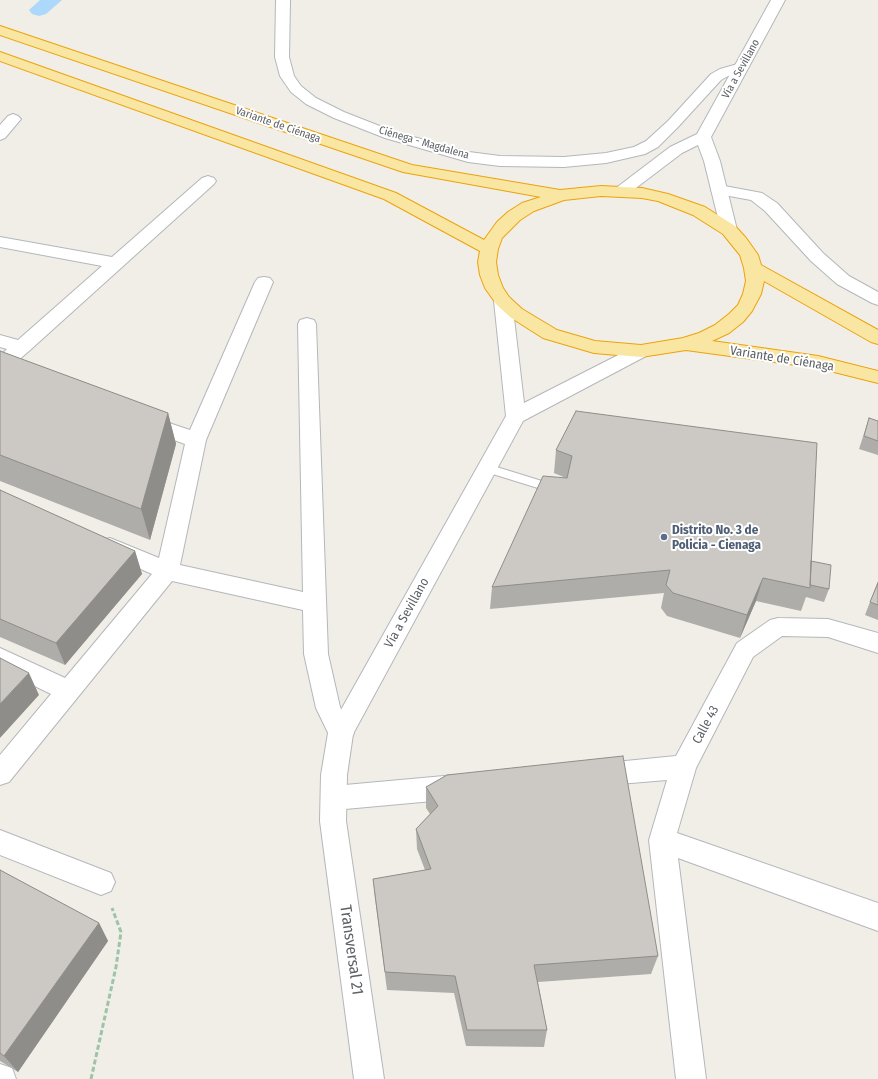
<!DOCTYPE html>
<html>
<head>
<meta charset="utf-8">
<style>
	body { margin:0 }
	canvas { display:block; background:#f0eee7 }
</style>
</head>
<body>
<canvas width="878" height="1079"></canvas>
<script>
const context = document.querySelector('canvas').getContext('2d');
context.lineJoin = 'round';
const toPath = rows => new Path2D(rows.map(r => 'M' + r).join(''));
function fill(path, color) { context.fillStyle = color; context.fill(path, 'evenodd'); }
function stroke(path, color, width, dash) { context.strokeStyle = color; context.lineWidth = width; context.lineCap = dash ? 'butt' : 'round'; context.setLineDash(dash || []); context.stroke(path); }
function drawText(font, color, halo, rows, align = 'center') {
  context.font = font + ' "Fira Sans Condensed",sans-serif'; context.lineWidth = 4; context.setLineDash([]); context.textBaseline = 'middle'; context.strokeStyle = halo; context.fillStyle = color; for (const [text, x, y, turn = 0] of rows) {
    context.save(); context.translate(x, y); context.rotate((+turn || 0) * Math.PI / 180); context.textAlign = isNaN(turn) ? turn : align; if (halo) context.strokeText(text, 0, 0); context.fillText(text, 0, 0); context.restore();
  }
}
fill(toPath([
	[40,0,62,0,46,14,39,16,32,14,29,10,40,0]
]), '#acd9fb');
const service = toPath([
	[487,464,558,486,560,489,558,492,554,493,483,471,481,468,483,465,487,464]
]);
const minor = toPath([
	[276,0,290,0,289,57,294,76,301,86,316,98,344,112,395,132,469,152,500,156,564,157,606,153,634,147,646,141,668,121,711,74,720,69,741,63,746,64,748,67,746,70,730,75,721,80,678,127,658,147,645,154,606,163,564,167,500,166,468,162,385,138,334,118,306,104,291,92,280,76,275,57,276,0],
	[13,114,18,116,21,119,5,138,0,140,0,125,8,116,13,114],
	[208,176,214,178,216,181,214,184,29,351,7,370,0,372,0,356,7,349,0,347,0,335,18,340,102,266,0,247,0,237,112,257,202,178,208,176],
	[719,185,762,193,777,203,823,253,849,276,878,292,878,305,872,303,837,284,811,261,765,211,751,200,713,193,711,190,713,187,719,185],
	[264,277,270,278,273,282,206,440,180,565,303,592,298,324,300,320,307,318,314,320,316,324,328,654,340,707,354,733,350,741,341,744,332,741,316,708,304,654,303,610,172,581,9,782,0,785,0,755,51,694,0,669,0,648,65,678,152,574,102,552,99,546,102,540,110,538,159,558,185,444,138,427,135,422,138,417,145,415,190,430,255,282,258,278,264,277],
	[778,618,828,619,878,633,878,653,828,637,782,636,753,657,696,768,677,833,878,903,878,931,678,858,706,1079,676,1079,649,840,667,780,595,786,586,783,582,775,586,767,595,764,676,756,737,643,770,620,778,618],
	[455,775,464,779,468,787,464,795,455,799,334,810,325,806,321,798,325,790,334,786,455,775],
	[0,830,111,873,115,882,111,891,101,895,0,855,0,830],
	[0,1064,12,1068,16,1079,0,1079,0,1064]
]);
const tertiary = toPath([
	[771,0,785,0,711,137,720,161,737,230,735,234,729,235,723,234,721,230,704,161,698,145,682,153,628,194,622,196,616,194,614,191,616,188,670,147,697,134,771,0],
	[503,295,509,297,512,301,524,403,634,347,641,345,648,347,650,351,648,355,523,421,353,734,347,775,346,821,384,1079,354,1079,320,821,321,775,328,733,506,416,494,301,497,297,503,295]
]);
const trunk = toPath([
	[0,26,412,165,560,190,601,186,642,188,668,194,705,207,735,226,746,238,758,255,761,265,878,330,878,344,871,342,764,281,761,294,752,311,743,322,729,333,712,341,818,356,878,371,878,383,818,368,686,350,641,357,594,353,543,338,510,317,497,305,485,288,480,275,478,262,480,251,384,199,0,61,0,52,396,193,484,240,497,222,508,212,522,203,541,197,403,172,0,35,0,26],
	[601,196,642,198,658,201,693,215,723,234,740,255,744,268,746,281,743,294,738,305,729,314,715,325,699,333,683,338,641,345,595,341,557,330,522,309,509,297,503,288,498,275,496,262,498,249,502,238,520,220,534,211,564,200,601,196]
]);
stroke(service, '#b4b7bb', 2);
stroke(minor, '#b4b7bb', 2);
stroke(tertiary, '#b4b7bb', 2);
stroke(trunk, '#eca30b', 2);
stroke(toPath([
	[91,1079,116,967,121,932,112,908]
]), '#9dc4a8', 3, [5, 2.5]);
fill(service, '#fff');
fill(minor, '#fff');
fill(tertiary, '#fff');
fill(trunk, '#fae6a3');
fill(toPath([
	[0,351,168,413,176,444,150,540,0,481],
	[576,411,811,561,829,589,824,602,806,597,801,611,756,601,740,638,667,616,661,608,664,593,490,609,492,587,566,478,554,473,556,450],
	[869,418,878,421,878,455,859,449],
	[0,490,135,551,142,574,65,665,0,637],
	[878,581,878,620,865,615],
	[426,787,658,956,651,974,538,982,547,1030,544,1047,466,1046,454,993,387,990,375,898,373,879,425,870,417,849,416,829,430,814,426,808],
	[0,870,99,923,108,941,18,1072,0,1061]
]), '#afada9');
fill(toPath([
	[168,413,176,444,150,540,141,509],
	[135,551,142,574,65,665,56,643],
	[763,578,756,601,740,638,747,615],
	[29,673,39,695,0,738,0,704],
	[99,923,108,941,18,1072,4,1056]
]), '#8f8d89');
const building = toPath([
	[0,351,168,413,141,509,0,455,0,351],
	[576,411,817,443,810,588,763,578,747,615,673,593,666,585,670,570,492,587,543,476,567,478,572,456,556,450,576,411],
	[869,418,878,421,878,441,864,436,869,418],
	[0,490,135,551,56,643,0,619,0,490],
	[811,561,831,565,829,589,810,585,811,561],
	[878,583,878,605,870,602,878,583],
	[0,658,29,673,0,704,0,658],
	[623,756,658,956,534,965,547,1030,467,1030,455,976,385,972,373,879,431,869,416,829,438,806,426,787,447,775,623,756],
	[0,870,99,923,4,1056,0,1053,0,870]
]);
fill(building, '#ccc9c4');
stroke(building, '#8f8d89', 1);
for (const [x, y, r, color] of [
	[664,537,4,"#5c6f8a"]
]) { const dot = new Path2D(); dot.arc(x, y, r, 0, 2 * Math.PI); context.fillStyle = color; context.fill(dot); stroke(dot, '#fff', 1.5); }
drawText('11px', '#5e6266', '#fff', [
	["Vía a Sevillano",741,69,-61],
	["Variante de Ciénaga",278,125,19],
	["Ciénega - Magdalena",424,143,16]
]);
drawText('13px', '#5e6266', '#fff', [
	["Variante de Ciénaga",782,359,9],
	["Vía a Sevillano",407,613,-61],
	["Calle 43",706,725,-62]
]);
drawText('bold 13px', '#4e5e75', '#fff', [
	["Distrito No. 3 de",672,530],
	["Policia - Cienaga",672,545]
], 'left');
drawText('16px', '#5e6266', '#fff', [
	["Transversal 21",351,950,82]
]);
</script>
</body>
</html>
